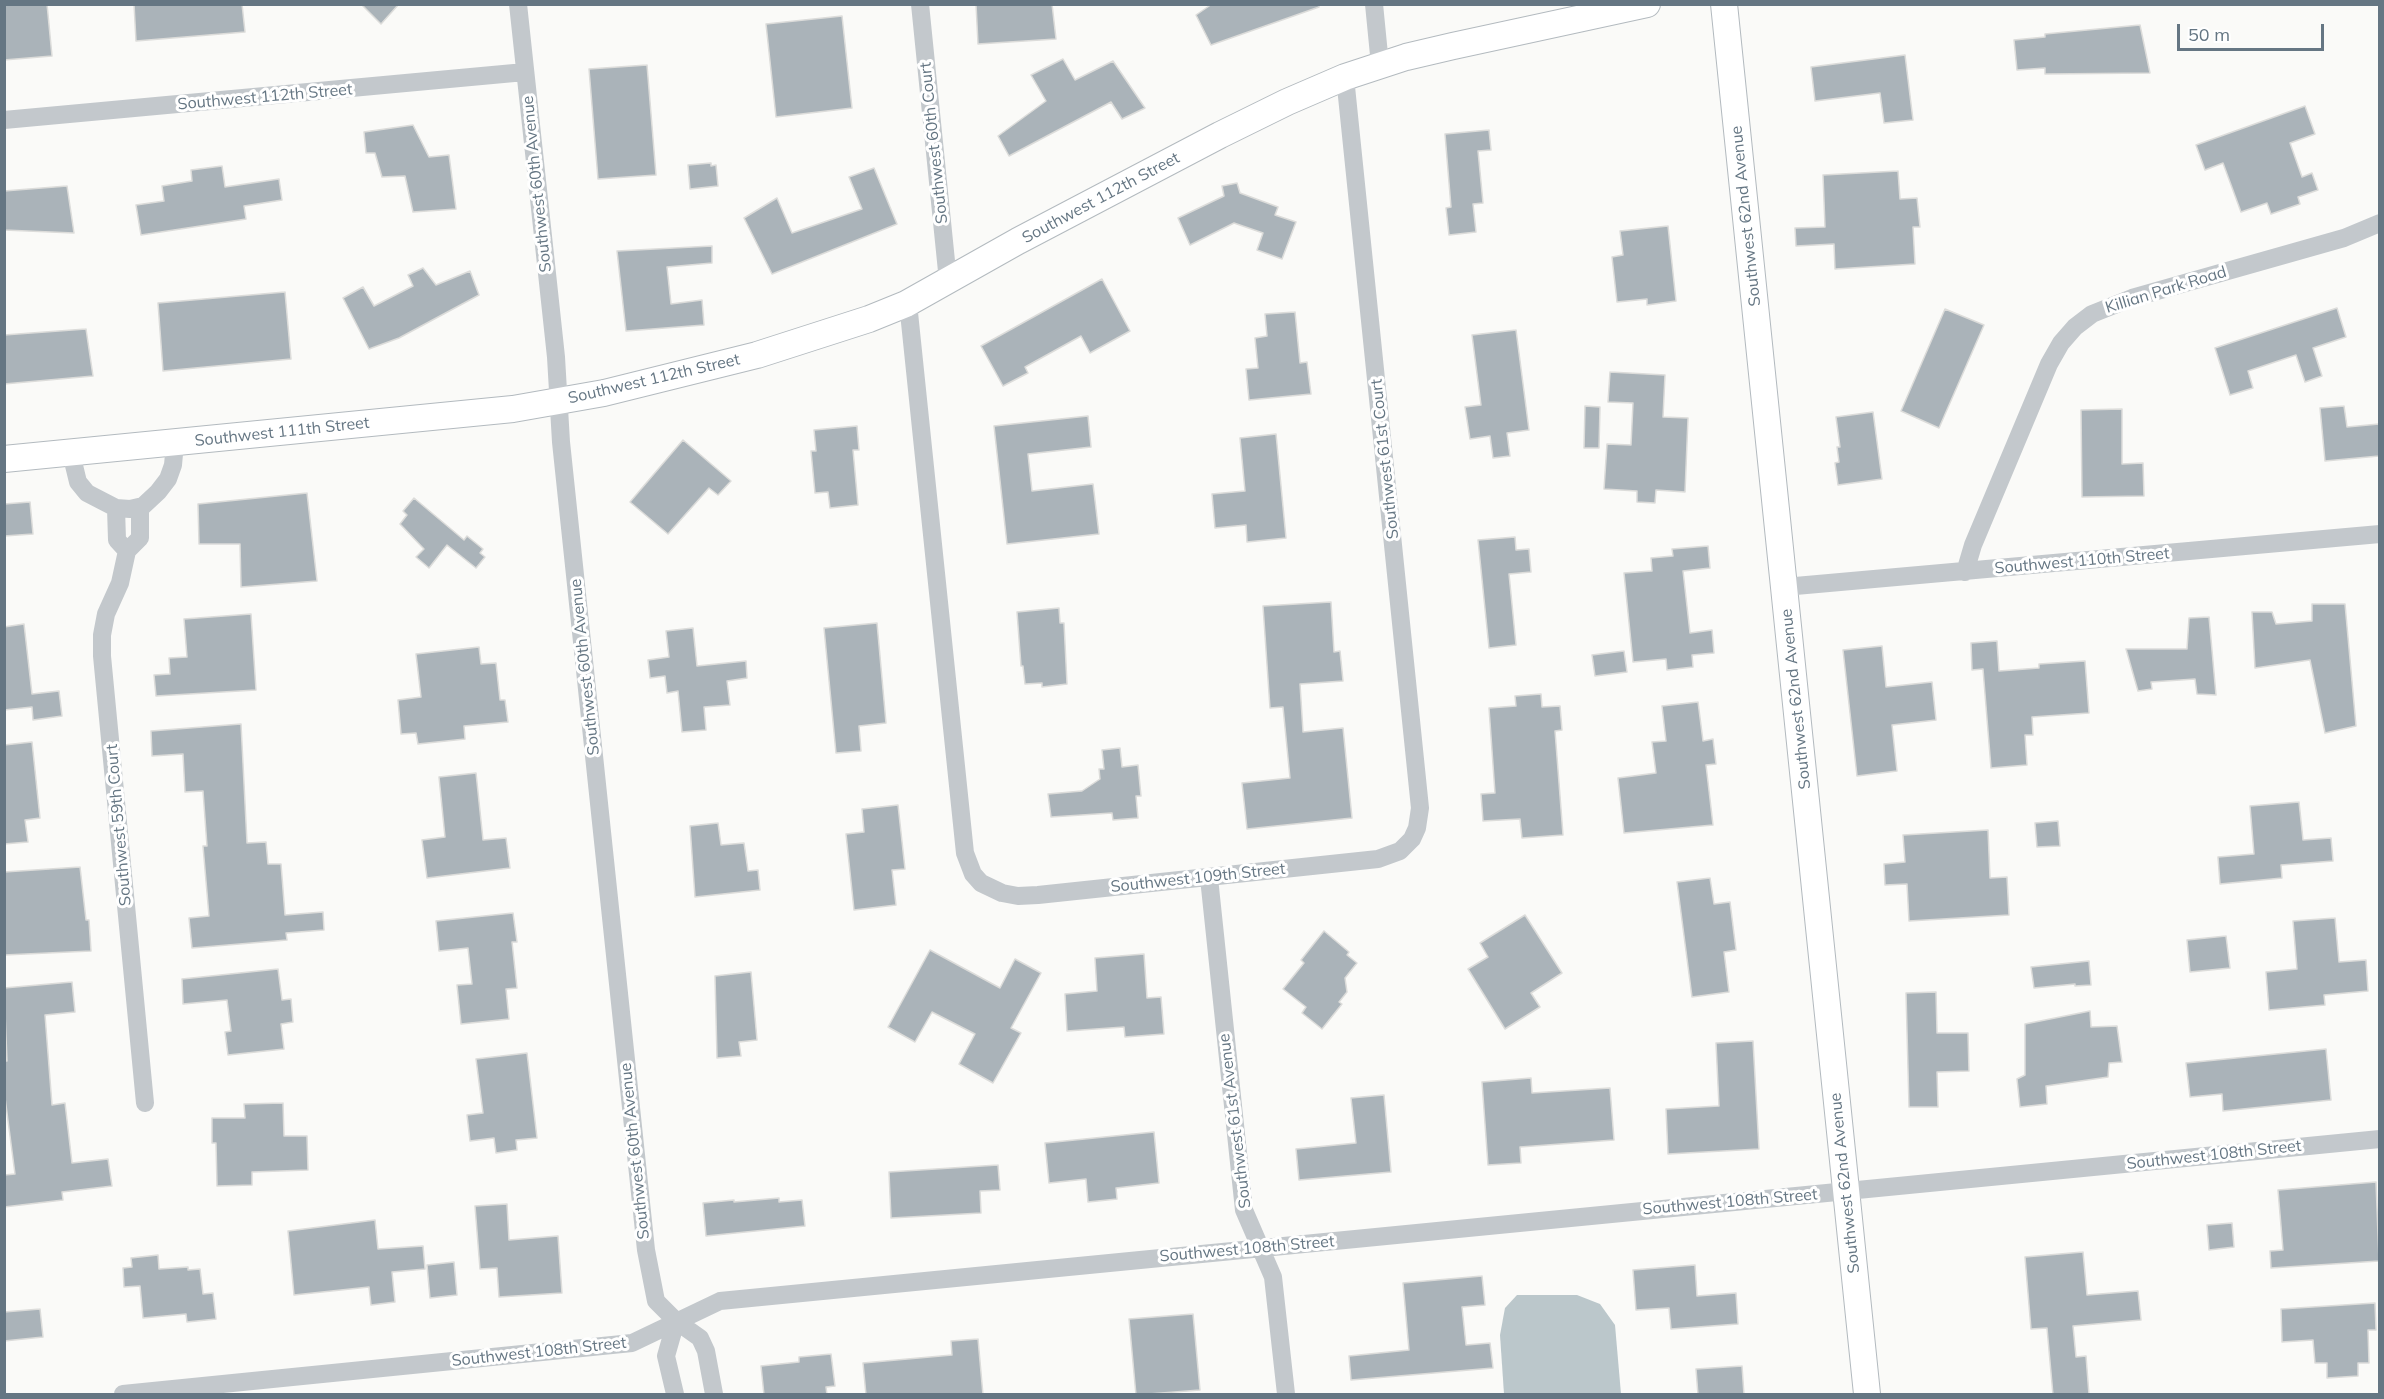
<!DOCTYPE html>
<html>
<head>
<meta charset="utf-8">
<style>
	body { margin:0 }
	#map { position:relative; width:2384px; height:1399px; overflow:hidden; background:#fafaf8; font-family:Mulish,sans-serif }
	canvas { display:block }
	.frame { position:absolute; inset:0; border:6px solid #657683; pointer-events:none }
	.scale { position:absolute; left:2177px; top:24px; width:147px; height:27px; box-sizing:border-box; border:3px solid #657683; border-top:0; padding-left:8px; font-size:18px; line-height:21px; white-space:nowrap; color:#657683; -webkit-text-stroke:4px #fff; paint-order:stroke }
</style>
</head>
<body>
<div id="map">
<canvas width="2384" height="1399"></canvas>
<div class="frame"></div>
<div class="scale">50 m</div>
</div>
<script>
const context = document.querySelector('canvas').getContext('2d');
context.lineJoin = 'round';
function fill(path, color) { context.fillStyle = color; context.fill(path, 'evenodd'); }
const toPath = rows => new Path2D(rows.map(r => 'M' + r).join(''));
function stroke(path, color, width, dash) { context.strokeStyle = color; context.lineWidth = width; context.lineCap = dash ? 'butt' : 'round'; context.setLineDash(dash || []); context.stroke(path); }
function drawText(font, color, halo, rows, align = 'center') {
  context.font = font + ' Mulish,sans-serif'; context.lineWidth = 6; context.setLineDash([]); context.textBaseline = 'middle'; context.strokeStyle = halo; context.fillStyle = color; for (const [text, x, y, turn = 0] of rows) {
    context.save(); context.translate(x, y); context.rotate((+turn || 0) * Math.PI / 180); context.textAlign = isNaN(turn) ? turn : align; if (halo) context.strokeText(text, 0, 0); context.fillText(text, 0, 0); context.restore();
  }
}
fill(toPath([
	[1517,1295,1577,1295,1600,1304,1615,1325,1621,1394,1504,1394,1500,1335,1505,1308]
]), '#bbc7cb');
const building = toPath([
	[4,4,47,4,52,56,4,60,4,4],
	[134,4,242,4,245,32,136,41,134,4],
	[361,4,399,4,381,24,361,4],
	[976,4,1052,4,1056,39,978,44,976,4],
	[1212,4,1319,4,1319,7,1211,45,1196,15,1212,4],
	[842,16,852,108,776,117,766,24,842,16],
	[2140,25,2150,73,2045,74,2045,68,2017,70,2014,40,2045,37,2045,34,2140,25],
	[1905,55,1913,120,1884,123,1880,93,1815,101,1811,67,1905,55],
	[1063,59,1075,80,1113,61,1145,108,1122,119,1111,102,1009,156,998,136,1046,101,1031,75,1063,59],
	[647,65,656,175,598,179,589,69,647,65],
	[2305,106,2315,134,2290,143,2302,177,2312,173,2318,190,2298,197,2300,204,2271,214,2267,203,2241,212,2223,163,2205,170,2196,145,2305,106],
	[413,125,429,157,449,155,456,209,413,212,405,176,382,177,375,153,366,153,364,132,413,125],
	[1489,130,1491,150,1478,151,1483,203,1473,204,1476,232,1449,235,1446,208,1451,207,1445,134,1489,130],
	[711,163,711,166,716,165,718,186,690,189,688,165,711,163],
	[222,166,225,187,279,179,282,200,244,206,246,219,141,235,136,205,164,201,162,186,192,181,191,170,222,166],
	[874,168,897,224,772,274,744,218,777,198,792,233,862,209,849,177,874,168],
	[1898,171,1900,199,1917,198,1920,227,1913,227,1915,264,1835,269,1834,244,1796,246,1795,228,1825,227,1823,175,1898,171],
	[1237,183,1240,193,1278,207,1275,215,1296,222,1282,259,1257,250,1263,233,1234,223,1190,245,1178,218,1224,196,1222,186,1237,183],
	[67,186,74,233,4,230,4,191,67,186],
	[1668,226,1676,301,1647,305,1647,299,1617,302,1612,257,1623,255,1620,231,1668,226],
	[712,246,712,263,667,267,671,304,702,300,704,325,626,331,617,251,712,246],
	[423,268,436,285,470,271,479,295,399,338,369,349,343,298,363,287,374,306,413,286,408,275,423,268],
	[1102,279,1130,331,1090,353,1081,336,1025,367,1028,373,1003,386,981,346,1102,279],
	[285,292,291,359,163,371,158,303,285,292],
	[2337,308,2346,337,2313,348,2322,376,2305,382,2296,355,2248,371,2253,388,2230,395,2215,348,2337,308],
	[1945,309,1984,325,1939,428,1901,411,1945,309],
	[1295,312,1300,363,1307,362,1311,394,1249,400,1246,369,1258,368,1255,338,1267,336,1265,314,1295,312],
	[86,329,93,376,4,384,4,335,86,329],
	[1516,330,1529,430,1507,433,1510,456,1493,458,1490,436,1470,439,1465,407,1481,405,1472,335,1516,330],
	[1610,372,1665,375,1663,417,1688,418,1685,492,1656,490,1655,503,1637,502,1637,491,1604,489,1607,444,1631,445,1633,403,1608,402,1610,372],
	[1585,406,1600,407,1599,448,1584,448,1585,406],
	[2344,406,2347,427,2379,424,2379,456,2325,461,2320,408,2344,406],
	[2122,409,2122,464,2143,463,2144,496,2082,497,2081,410,2122,409],
	[1873,412,1882,479,1838,485,1835,463,1839,462,1837,447,1840,447,1836,417,1873,412],
	[1088,416,1091,447,1028,454,1032,491,1093,484,1099,534,1007,544,994,426,1088,416],
	[857,426,859,450,853,450,858,505,830,508,828,492,815,493,811,451,816,451,814,430,857,426],
	[1276,434,1286,538,1247,542,1246,525,1215,528,1212,494,1245,491,1240,438,1276,434],
	[683,440,731,481,718,495,709,488,668,534,630,502,683,440],
	[307,493,317,581,241,587,240,544,199,544,198,504,307,493],
	[414,498,464,540,467,536,483,549,480,553,485,557,476,568,447,545,429,568,416,557,424,549,400,524,407,515,403,511,414,498],
	[30,502,33,534,4,536,4,504,30,502],
	[1515,537,1516,550,1529,549,1531,572,1509,574,1516,645,1489,648,1478,540,1515,537],
	[1708,546,1710,568,1683,571,1690,633,1712,630,1714,653,1692,655,1693,667,1667,670,1666,659,1633,662,1624,573,1652,571,1651,558,1673,556,1672,549,1708,546],
	[1331,602,1334,652,1340,651,1343,681,1300,684,1303,732,1343,728,1352,818,1247,829,1242,783,1290,778,1283,707,1270,708,1263,606,1331,602],
	[2312,604,2345,604,2356,726,2325,733,2310,660,2255,668,2252,612,2272,612,2276,624,2312,621,2312,604],
	[1059,608,1060,623,1064,623,1067,684,1042,687,1042,683,1025,684,1023,666,1021,666,1017,612,1059,608],
	[251,614,256,690,156,696,154,675,170,674,169,658,187,657,184,619,251,614],
	[2209,617,2216,695,2197,694,2195,679,2151,682,2152,689,2138,691,2126,649,2187,649,2189,618,2209,617],
	[877,623,886,723,859,726,861,751,836,753,824,628,877,623],
	[24,624,32,694,59,691,62,716,33,720,32,707,4,710,4,627,24,624],
	[693,628,697,666,746,661,747,678,727,681,730,705,704,707,706,730,682,732,678,691,667,693,665,676,650,678,648,660,669,657,666,631,693,628],
	[1997,641,1999,671,2039,668,2039,664,2085,661,2089,713,2032,717,2033,735,2025,735,2027,765,1991,768,1983,669,1972,670,1971,643,1997,641],
	[1882,646,1886,687,1932,682,1936,720,1892,725,1897,771,1857,776,1843,650,1882,646],
	[479,647,481,664,496,663,500,700,505,700,508,722,464,726,465,739,418,744,416,733,401,734,398,700,421,697,416,654,479,647],
	[1624,651,1627,672,1595,676,1592,655,1624,651],
	[1541,694,1542,707,1560,706,1562,730,1555,731,1563,835,1522,838,1520,819,1483,821,1481,794,1495,793,1489,708,1516,706,1515,696,1541,694],
	[1698,702,1703,741,1713,739,1716,764,1706,765,1713,825,1624,833,1618,778,1656,773,1652,742,1666,741,1662,706,1698,702],
	[241,724,247,843,266,842,268,864,281,864,285,915,323,912,324,930,286,933,287,940,192,948,189,918,209,916,203,846,207,846,203,791,185,792,183,754,152,756,151,731,241,724],
	[32,742,40,818,25,820,28,842,4,844,4,745,32,742],
	[1120,748,1122,767,1138,765,1141,796,1136,796,1138,818,1113,820,1112,813,1051,817,1048,794,1082,791,1100,779,1099,769,1104,769,1102,750,1120,748],
	[476,773,483,840,506,838,510,868,427,878,422,840,445,837,439,777,476,773],
	[2299,802,2303,840,2331,838,2333,861,2281,865,2282,878,2220,884,2218,857,2254,854,2250,806,2299,802],
	[898,805,905,869,892,870,896,905,854,910,846,834,864,832,862,809,898,805],
	[2058,821,2060,846,2037,847,2035,823,2058,821],
	[718,823,721,845,744,843,748,871,758,870,760,890,695,897,690,826,718,823],
	[1988,830,1990,878,2007,877,2009,915,1909,921,1907,884,1885,885,1884,864,1905,862,1903,835,1988,830],
	[80,867,86,920,89,920,91,951,4,955,4,872,80,867],
	[1710,878,1714,904,1730,902,1736,950,1724,952,1729,992,1692,997,1677,882,1710,878],
	[513,913,517,942,512,942,517,988,506,989,509,1019,461,1024,457,985,472,984,468,948,439,951,436,921,513,913],
	[1525,915,1562,973,1531,993,1540,1007,1505,1029,1468,969,1488,957,1480,943,1525,915],
	[2335,918,2339,962,2366,960,2368,991,2324,995,2325,1005,2269,1010,2266,972,2297,969,2293,921,2335,918],
	[1324,931,1349,952,1347,955,1357,963,1345,978,1347,992,1339,1002,1342,1004,1322,1029,1302,1013,1306,1007,1283,989,1304,963,1301,960,1324,931],
	[2226,936,2230,968,2190,972,2187,940,2226,936],
	[930,950,1000,988,1015,959,1041,973,1011,1028,1021,1033,993,1083,959,1064,975,1034,932,1012,915,1042,888,1027,930,950],
	[1144,954,1147,998,1161,997,1164,1034,1125,1037,1124,1027,1067,1031,1065,994,1097,991,1095,958,1144,954],
	[2089,961,2091,985,2075,986,2075,984,2034,988,2031,967,2089,961],
	[278,969,282,1000,291,999,293,1022,281,1024,284,1049,228,1055,225,1032,231,1031,227,1000,183,1004,182,979,278,969],
	[751,972,757,1040,739,1042,741,1056,717,1058,715,976,751,972],
	[72,982,75,1012,45,1015,52,1105,65,1103,72,1163,108,1159,112,1186,62,1192,63,1200,4,1207,4,1175,15,1174,4,1090,4,1061,7,1061,4,988,72,982],
	[1936,992,1937,1033,1968,1033,1969,1071,1937,1072,1938,1107,1909,1107,1906,993,1936,992],
	[2090,1011,2091,1027,2117,1026,2122,1062,2109,1063,2108,1077,2046,1086,2047,1104,2020,1107,2017,1079,2025,1075,2025,1024,2090,1011],
	[1753,1041,1759,1149,1668,1154,1666,1109,1719,1106,1716,1043,1753,1041],
	[2326,1049,2331,1100,2223,1111,2222,1094,2190,1097,2186,1063,2326,1049],
	[527,1053,537,1138,516,1140,517,1150,496,1153,494,1138,470,1141,467,1115,483,1113,476,1059,527,1053],
	[1531,1078,1532,1093,1610,1088,1614,1140,1520,1147,1521,1163,1488,1165,1482,1082,1531,1078],
	[1384,1095,1391,1172,1299,1180,1296,1149,1356,1143,1351,1098,1384,1095],
	[283,1103,284,1136,307,1136,308,1170,252,1172,252,1185,217,1186,216,1143,212,1143,212,1118,245,1118,244,1104,283,1103],
	[1154,1132,1159,1183,1116,1188,1117,1199,1088,1202,1086,1179,1049,1183,1045,1143,1154,1132],
	[998,1165,1000,1190,980,1191,981,1213,891,1218,889,1172,998,1165],
	[2376,1182,2379,1261,2271,1268,2270,1251,2283,1250,2278,1190,2376,1182],
	[779,1198,779,1202,802,1200,805,1226,706,1236,703,1203,734,1200,734,1202,779,1198],
	[507,1204,509,1240,558,1236,562,1293,499,1297,497,1268,480,1269,475,1206,507,1204],
	[375,1220,378,1249,423,1246,425,1269,392,1272,395,1302,371,1305,369,1287,294,1295,288,1231,375,1220],
	[2232,1223,2234,1247,2209,1250,2207,1225,2232,1223],
	[2083,1252,2087,1295,2138,1291,2141,1320,2073,1326,2076,1357,2086,1356,2089,1395,2053,1395,2047,1328,2031,1329,2025,1257,2083,1252],
	[158,1255,159,1269,188,1267,188,1270,200,1269,203,1294,213,1293,216,1319,187,1322,186,1314,143,1318,140,1286,124,1287,123,1268,132,1267,131,1258,158,1255],
	[454,1262,457,1295,430,1298,427,1265,454,1262],
	[1695,1265,1697,1296,1736,1293,1738,1324,1671,1329,1669,1308,1636,1310,1633,1270,1695,1265],
	[1482,1276,1485,1305,1462,1307,1466,1345,1490,1343,1493,1368,1351,1380,1349,1356,1409,1350,1403,1283,1482,1276],
	[2375,1303,2376,1330,2368,1330,2369,1363,2358,1363,2358,1376,2327,1378,2327,1363,2315,1363,2313,1340,2282,1342,2281,1309,2375,1303],
	[40,1309,43,1337,4,1341,4,1312,40,1309],
	[1193,1314,1200,1390,1136,1395,1129,1319,1193,1314],
	[978,1339,983,1395,866,1395,863,1363,952,1355,951,1341,978,1339],
	[831,1354,835,1386,826,1387,827,1395,764,1395,761,1366,799,1362,799,1357,831,1354],
	[1742,1366,1744,1395,1698,1395,1696,1369,1742,1366]
]);
fill(building, '#aab3b9');
stroke(building, '#dcdcda', 1.5);
const secondary = toPath([
	[1724,4,1867,1394],
	[4,459,513,409,604,393,757,355,869,319,906,304,1018,241,1220,135,1287,102,1345,77,1406,57,1453,46,1647,4]
]);
stroke(secondary, '#b3babf', 28);
stroke(toPath([
	[518,4,556,357,561,442,646,1250,656,1301,676,1321,700,1338,706,1351,714,1394],
	[920,4,948,281],
	[1374,4,1380,65],
	[4,120,525,72],
	[908,303,965,853,973,874,981,883,1002,893,1018,896,1038,895,1378,859,1400,851,1412,839,1417,828,1420,808,1345,77],
	[71,453,78,482,87,493,116,508,130,509,143,506,158,492,168,479,173,465,175,443],
	[140,507,140,538,127,551,120,583,106,614,102,635,102,656,145,1103],
	[116,508,117,540,127,551],
	[1965,572,1973,545,2049,364,2061,343,2075,327,2092,314,2132,298,2344,238,2380,223],
	[1784,587,2380,534],
	[1209,878,1244,1210,1273,1277,1286,1394],
	[123,1394,632,1343,720,1301,2380,1139],
	[675,1394,666,1356,676,1321]
]), '#c3c8cc', 18);
stroke(secondary, '#fff', 26);
drawText('16px', '#657683', '#fff', [
	["Southwest 112th Street",265,97,-5],
	["Southwest 60th Court",934,143,-96],
	["Southwest 60th Avenue",537,184,-96],
	["Southwest 112th Street",1101,198,-28],
	["Southwest 62nd Avenue",1746,216,-96],
	["Killian Park Road",2166,290,-17],
	["Southwest 112th Street",654,379,-13],
	["Southwest 111th Street",282,432,-6],
	["Southwest 61st Court",1385,459,-96],
	["Southwest 110th Street",2082,561,-5],
	["Southwest 60th Avenue",585,667,-96],
	["Southwest 62nd Avenue",1796,699,-96],
	["Southwest 59th Court",119,825,-95],
	["Southwest 109th Street",1198,878,-6],
	["Southwest 61st Avenue",1235,1121,-97],
	["Southwest 60th Avenue",635,1151,-96],
	["Southwest 108th Street",2214,1155,-6],
	["Southwest 62nd Avenue",1845,1183,-96],
	["Southwest 108th Street",1730,1202,-5],
	["Southwest 108th Street",1247,1249,-5],
	["Southwest 108th Street",539,1352,-6]
]);
</script>
</body>
</html>
